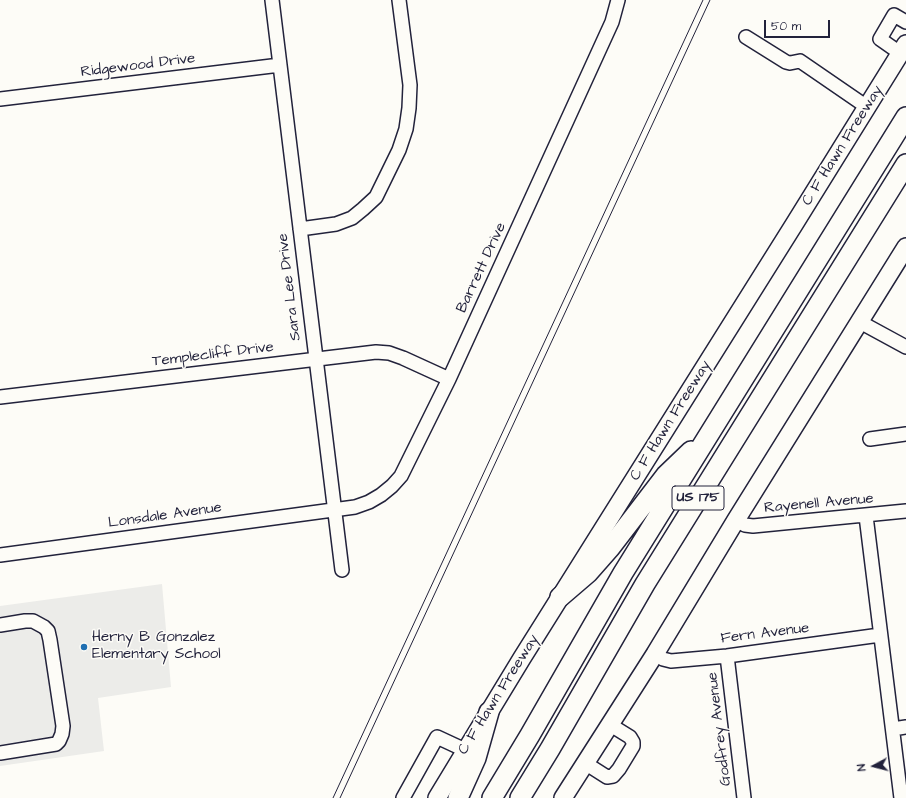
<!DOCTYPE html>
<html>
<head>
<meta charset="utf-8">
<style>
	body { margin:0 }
	#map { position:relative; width:906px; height:798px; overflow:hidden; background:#fdfcf7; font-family:"Architects Daughter",sans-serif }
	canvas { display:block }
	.north { position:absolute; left:854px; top:746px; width:40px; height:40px; -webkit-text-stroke:3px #fdfcf7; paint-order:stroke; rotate:263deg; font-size:11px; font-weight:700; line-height:16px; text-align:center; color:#22223b }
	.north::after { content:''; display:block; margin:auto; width:14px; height:18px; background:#22223b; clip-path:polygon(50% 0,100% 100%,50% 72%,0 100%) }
	.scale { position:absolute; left:764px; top:20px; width:66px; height:18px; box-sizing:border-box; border:2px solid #22223b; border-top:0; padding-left:5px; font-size:12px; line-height:14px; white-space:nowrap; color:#22223b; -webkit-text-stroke:3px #fdfcf7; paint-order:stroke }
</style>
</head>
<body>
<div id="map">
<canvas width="906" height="798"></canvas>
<div class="north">N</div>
<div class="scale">50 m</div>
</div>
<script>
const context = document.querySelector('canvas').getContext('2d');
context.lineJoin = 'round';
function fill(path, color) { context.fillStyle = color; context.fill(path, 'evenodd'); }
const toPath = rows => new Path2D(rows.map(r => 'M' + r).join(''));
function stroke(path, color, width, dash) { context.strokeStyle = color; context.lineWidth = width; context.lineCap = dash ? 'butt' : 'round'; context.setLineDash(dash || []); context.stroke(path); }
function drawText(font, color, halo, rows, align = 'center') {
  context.font = font + ' "Architects Daughter",sans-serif'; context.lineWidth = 3; context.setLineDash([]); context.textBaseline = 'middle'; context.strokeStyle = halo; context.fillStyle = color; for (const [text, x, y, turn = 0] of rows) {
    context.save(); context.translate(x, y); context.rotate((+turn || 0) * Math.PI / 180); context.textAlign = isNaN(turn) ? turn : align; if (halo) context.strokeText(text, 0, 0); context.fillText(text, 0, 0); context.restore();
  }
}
fill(toPath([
	[162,584,171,687,98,698,104,751,0,766,0,606]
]), '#ecece9');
const minor = toPath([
	[272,0,342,570],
	[746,37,786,62,790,63,800,61,867,107],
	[900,53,880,39,894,15,906,22],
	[0,99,280,65],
	[300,229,336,224,352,218,363,209,376,197,399,150,406,129,409,108,410,85,399,0],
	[860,322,906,347],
	[0,397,376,352,389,353,403,358,449,379],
	[870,439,906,434],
	[866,516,901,798],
	[736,520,745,525,753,526,906,511],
	[0,555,355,507,369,502,381,495,392,486,401,476,449,379,612,22,618,0],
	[0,625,25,621,33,621,44,627,48,631,50,640,63,726,62,734,59,741,56,744,0,753],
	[655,654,663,659,671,661,727,656,880,635],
	[727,656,744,798],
	[893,729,906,727],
	[585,763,607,777,613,776,619,769,633,746,633,742,630,737,609,724],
	[403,798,437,737,465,750]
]);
const major = toPath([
	[437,798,522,658,795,223,906,44],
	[563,798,655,654,736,520,906,247]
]);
const highway = toPath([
	[560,597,588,573,610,548,666,475,691,451],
	[458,798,476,758,489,712],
	[492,798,530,735,623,573,906,117],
	[520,798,550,749,645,584,906,164]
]);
stroke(minor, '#22223b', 16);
stroke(major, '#22223b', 20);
stroke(highway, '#22223b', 22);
stroke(minor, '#fdfcf7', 13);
stroke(major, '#fdfcf7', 17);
stroke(highway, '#fdfcf7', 19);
stroke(toPath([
	[333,798,703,0],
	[340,798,710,0]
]), '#22223b', 1);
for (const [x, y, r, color] of [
	[84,647,4,"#1f6fb2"]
]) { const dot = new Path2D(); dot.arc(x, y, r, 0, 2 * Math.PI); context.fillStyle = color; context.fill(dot); stroke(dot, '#fdfcf7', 1.5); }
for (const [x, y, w] of [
	[698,498,52]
]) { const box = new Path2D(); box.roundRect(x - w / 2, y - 12, w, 24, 3); context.fillStyle = '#fdfcf7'; context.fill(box); stroke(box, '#22223b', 1); }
drawText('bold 14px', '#22223b', null, [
	["US 175",698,498]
]);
drawText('15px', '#22223b', '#fdfcf7', [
	["Ridgewood Drive",138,66,-7],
	["C F Hawn Freeway",843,146,-58],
	["Barrett Drive",482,268,-65],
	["Sara Lee Drive",290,287,-97],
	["Templecliff Drive",213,355,-7],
	["C F Hawn Freeway",671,421,-58],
	["Rayenell Avenue",819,504,-5],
	["Lonsdale Avenue",165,516,-8],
	["Fern Avenue",765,634,-7],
	["C F Hawn Freeway",499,695,-58],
	["Godfrey Avenue",720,729,-97]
]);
drawText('15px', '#22223b', '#fdfcf7', [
	["Herny B Gonzalez",92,638],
	["Elementary School",92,655]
], 'left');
</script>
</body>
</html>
